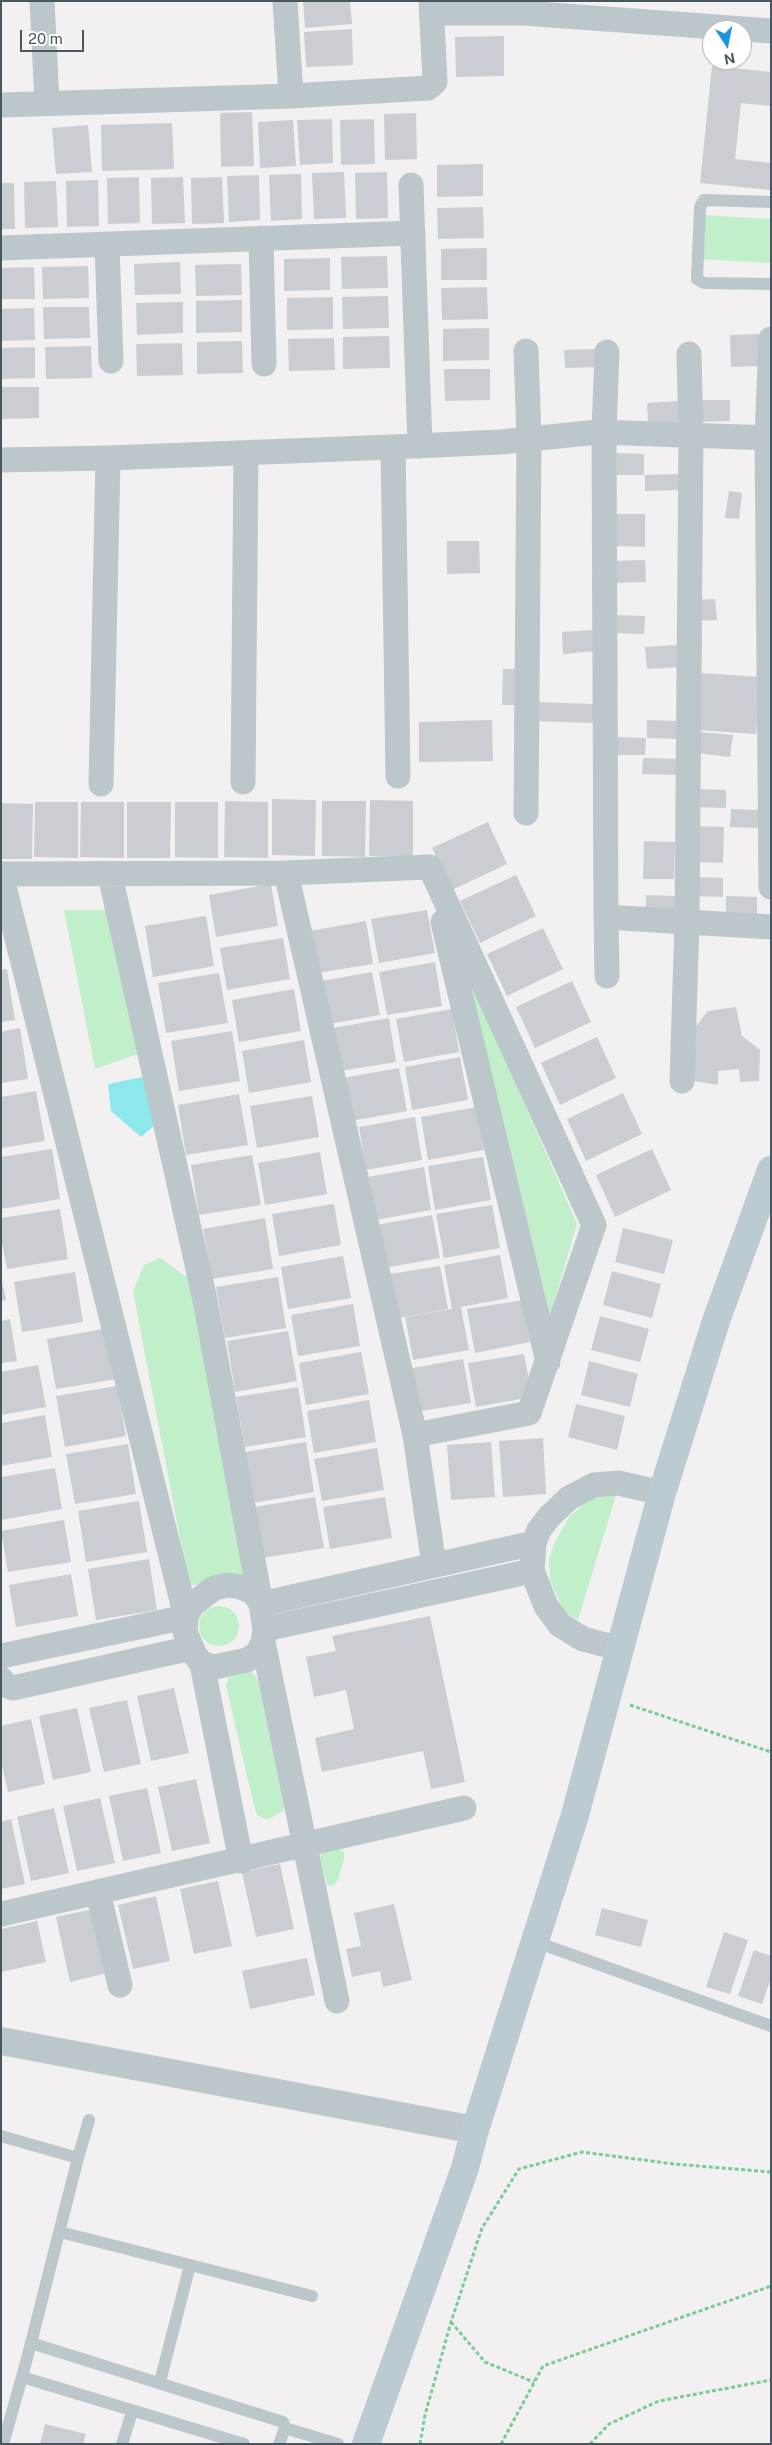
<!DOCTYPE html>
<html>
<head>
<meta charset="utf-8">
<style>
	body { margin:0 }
	#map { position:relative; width:772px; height:2445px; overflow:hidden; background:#f2f0f0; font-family:"Public Sans",sans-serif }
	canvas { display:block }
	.frame { position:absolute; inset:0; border:2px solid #48575d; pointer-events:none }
	.north { position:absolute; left:702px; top:20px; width:50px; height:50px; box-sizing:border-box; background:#fff; border:1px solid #b6bcbe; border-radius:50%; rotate:169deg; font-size:14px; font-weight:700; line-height:20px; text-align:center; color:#48575d }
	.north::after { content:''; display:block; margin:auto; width:18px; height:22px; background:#1c94e0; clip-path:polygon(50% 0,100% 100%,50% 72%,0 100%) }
	.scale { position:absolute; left:20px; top:30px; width:64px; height:22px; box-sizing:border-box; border:2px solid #48575d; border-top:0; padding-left:6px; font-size:15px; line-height:18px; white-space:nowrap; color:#48575d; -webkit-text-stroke:4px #fff; paint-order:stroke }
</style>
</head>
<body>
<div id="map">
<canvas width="772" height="2445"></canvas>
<div class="frame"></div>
<div class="north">N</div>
<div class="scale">20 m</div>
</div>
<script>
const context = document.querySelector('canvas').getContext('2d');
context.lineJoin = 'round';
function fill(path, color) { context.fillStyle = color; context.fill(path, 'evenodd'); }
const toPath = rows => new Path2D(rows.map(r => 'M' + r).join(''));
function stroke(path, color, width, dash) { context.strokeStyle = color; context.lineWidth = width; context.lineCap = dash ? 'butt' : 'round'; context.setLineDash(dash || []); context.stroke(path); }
fill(toPath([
	[702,215,771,219,771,263,699,259],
	[64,910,126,910,149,1050,95,1069],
	[468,975,577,1224,550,1315,540,1316],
	[160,1258,195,1283,248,1576,189,1586,133,1291,144,1265],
	[616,1495,578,1620,565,1613,550,1580,549,1559,554,1544,569,1517,583,1505,594,1498],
	'199 1626a20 20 0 1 1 40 0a20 20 0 1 1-40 0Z',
	[248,1670,254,1674,258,1681,285,1804,283,1811,267,1820,257,1815,254,1806,226,1685,229,1677,237,1671],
	[339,1849,344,1852,344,1859,338,1880,333,1886,327,1885,320,1858,322,1853]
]), '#c0efca');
fill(toPath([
	[147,1076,157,1123,141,1137,111,1111,108,1084]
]), '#8de8eb');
fill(toPath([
	[303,1,350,1,352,24,305,28],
	[352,29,353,65,306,67,304,32],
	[504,36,504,76,456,77,455,37],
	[712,66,771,72,771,106,741,103,735,159,771,163,771,190,700,183],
	[252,112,254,166,221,167,220,113],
	[416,113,417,159,385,160,384,114],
	[332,119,333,163,300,165,297,120],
	[374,119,375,164,341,165,340,120],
	[293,120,296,166,260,168,258,122],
	[172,123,174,169,102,171,101,125],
	[88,125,92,172,56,174,52,128],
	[483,164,483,196,437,197,437,165],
	[344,172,346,218,314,219,312,173],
	[387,172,388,218,356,219,355,173],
	[301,174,302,219,271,221,269,175],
	[259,175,260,220,229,222,227,176],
	[139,177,140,223,108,224,107,178],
	[183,177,185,223,152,224,151,178],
	[222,177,224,223,192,224,191,178],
	[98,180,99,226,67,227,66,181],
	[56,181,58,227,25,228,24,182],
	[1,183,14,183,15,229,1,229],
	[483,207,484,238,438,239,437,208],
	[487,248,487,280,441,280,441,249],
	[387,256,388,288,342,289,341,257],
	[330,258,330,290,284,291,284,259],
	[180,262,181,294,135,295,134,264],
	[241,264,242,295,196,296,195,265],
	[88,266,89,298,43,299,42,267],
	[34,267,35,299,1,299,1,268],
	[487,287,488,319,442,320,441,288],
	[388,296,389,328,343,329,342,297],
	[333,297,333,329,287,330,287,298],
	[242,300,242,332,196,333,196,301],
	[183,302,183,333,137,335,136,303],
	[43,307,89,307,90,338,44,339],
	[34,308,35,340,1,341,1,309],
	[489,328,489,360,443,361,443,329],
	[762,334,763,366,731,367,730,335],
	[389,336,390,368,343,369,343,337],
	[334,338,335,370,289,371,288,339],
	[242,341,243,373,197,374,197,342],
	[182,343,183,375,137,376,136,344],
	[91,346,92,378,46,379,45,347],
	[35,347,35,378,1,379,1,348],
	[596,349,597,367,565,368,564,350],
	[444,369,490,369,490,400,445,401],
	[1,387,39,387,39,418,1,419],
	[697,400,730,400,730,421,697,422],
	[678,401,679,422,648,423,647,403],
	[612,453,644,454,644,475,611,475],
	[679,474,680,490,645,491,645,475],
	[729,491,742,493,739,519,725,518],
	[613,514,645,514,645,547,613,546],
	[447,541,479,541,480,573,447,574],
	[645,560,646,582,613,583,612,561],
	[715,599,717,620,696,621,694,600],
	[615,615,645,616,644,634,614,633],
	[594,630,596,651,563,654,562,632],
	[678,645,680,667,647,669,645,647],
	[503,669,519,669,518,705,502,705],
	[701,673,760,677,756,734,697,730],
	[536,702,594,704,594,723,535,721],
	[492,720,493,761,419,762,419,722],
	[647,720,676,721,676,739,647,738],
	[699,732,733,735,730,757,697,753],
	[616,737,646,738,645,755,616,755],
	[643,758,677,759,677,775,642,774],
	[698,789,726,790,726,808,697,807],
	[272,799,316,800,315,856,272,855],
	[370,800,413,801,413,857,369,856],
	[225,801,268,802,268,858,224,857],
	[322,801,366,801,365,857,322,856],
	[35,802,78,802,78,858,34,857],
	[81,802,124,802,124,858,80,857],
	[127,802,171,802,170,858,127,858],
	[175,802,218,802,218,858,175,857],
	[1,803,33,804,32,859,1,859],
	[731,809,758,810,758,828,730,827],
	[488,822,507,864,452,890,432,848],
	[693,826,724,827,723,863,691,862],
	[644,841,675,842,674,879,643,879],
	[516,875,536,916,480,943,460,901],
	[694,877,723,878,723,897,693,896],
	[271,884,278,926,216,937,209,895],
	[646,895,676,896,675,916,646,916],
	[726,896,757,897,757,916,726,914],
	[427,910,435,953,379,963,371,919],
	[206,916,214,966,153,977,145,926],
	[366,921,373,964,317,973,310,931],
	[543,928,563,969,507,996,487,954],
	[283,938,290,979,227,990,220,948],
	[435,962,442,1006,387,1015,379,972],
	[7,969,15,1020,1,1022,1,970],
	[372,972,380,1015,324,1025,316,982],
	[219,973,228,1023,166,1033,158,983],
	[572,981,591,1022,535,1048,516,1007],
	[294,989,301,1031,239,1042,232,1000],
	[736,1007,742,1036,760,1050,759,1081,740,1082,739,1069,718,1071,718,1085,687,1080,693,1030,708,1011],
	[452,1009,459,1052,404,1062,396,1019],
	[389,1018,396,1062,340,1071,333,1028],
	[20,1028,28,1079,1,1083,1,1032],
	[232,1031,240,1081,179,1091,171,1041],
	[597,1037,616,1078,560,1105,541,1063],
	[304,1040,311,1082,249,1093,242,1051],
	[460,1057,468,1100,412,1110,405,1067],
	[399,1068,407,1111,351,1121,343,1078],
	[36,1091,45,1141,1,1148,1,1097],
	[623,1093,642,1134,586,1161,567,1119],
	[239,1094,248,1145,186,1155,178,1105],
	[312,1096,319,1137,257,1148,250,1106],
	[477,1107,484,1150,428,1160,421,1117],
	[415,1117,422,1160,366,1170,359,1127],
	[52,1149,60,1199,1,1209,1,1157],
	[652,1149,671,1190,615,1217,596,1175],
	[320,1152,327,1194,265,1205,258,1163],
	[252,1155,261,1205,199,1215,191,1165],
	[483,1157,491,1200,435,1210,428,1166],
	[424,1167,431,1210,376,1220,368,1177],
	[334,1204,341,1245,279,1256,272,1214],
	[492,1205,500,1248,444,1258,436,1214],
	[60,1209,68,1259,7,1269,1,1238,1,1218],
	[432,1215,440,1258,384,1268,377,1225],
	[265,1218,273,1269,212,1279,203,1229],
	[623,1228,673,1240,664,1274,615,1262],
	[500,1255,508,1298,461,1307,469,1350,413,1360,405,1317,452,1309,444,1265],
	[343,1256,351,1298,288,1309,281,1267],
	[440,1266,448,1309,392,1319,384,1275],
	[612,1271,661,1284,652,1318,603,1305],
	[75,1272,83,1322,22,1332,14,1282],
	[1,1276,6,1300,1,1301],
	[278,1277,286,1328,225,1338,216,1287],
	[523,1300,530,1342,475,1353,467,1309],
	[353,1304,360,1346,298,1356,291,1315],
	[600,1316,649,1329,640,1362,591,1350],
	[10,1319,17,1361,1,1363,1,1321],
	[109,1328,117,1379,56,1389,47,1339],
	[288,1331,297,1381,235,1392,227,1341],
	[361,1352,369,1394,306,1405,299,1363],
	[524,1354,532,1397,476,1407,468,1363],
	[463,1359,471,1403,415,1412,407,1369],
	[589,1361,638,1374,630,1407,581,1395],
	[38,1365,46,1407,1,1415,1,1372],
	[117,1386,126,1436,65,1447,56,1396],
	[298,1387,306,1437,245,1447,236,1397],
	[369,1400,376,1442,314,1453,307,1411],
	[576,1404,625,1416,617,1450,568,1437],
	[45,1415,52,1457,1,1466,1,1423],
	[543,1438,546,1494,503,1497,499,1441],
	[306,1442,314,1492,253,1503,245,1452],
	[491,1442,495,1497,451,1500,447,1445],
	[128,1444,136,1494,75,1504,66,1454],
	[377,1448,384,1490,322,1501,314,1459],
	[55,1468,62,1509,1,1520,1,1477],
	[315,1497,324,1548,263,1558,254,1507],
	[385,1497,392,1538,330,1549,323,1507],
	[139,1501,147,1552,86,1562,78,1511],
	[64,1520,71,1562,8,1572,1,1531],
	[149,1559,157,1610,96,1620,88,1569],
	[71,1574,78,1616,16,1627,9,1585],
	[430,1616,465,1782,431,1789,423,1751,322,1772,315,1738,354,1729,346,1690,314,1697,306,1657,336,1651,332,1636],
	[174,1688,189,1753,151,1761,137,1696],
	[127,1700,141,1764,104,1772,89,1708],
	[77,1708,91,1772,53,1780,39,1716],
	[31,1719,45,1784,8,1792,1,1762,1,1726],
	[196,1779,210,1843,172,1851,158,1787],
	[147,1788,161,1853,123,1861,109,1796],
	[100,1798,115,1863,77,1871,63,1806],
	[54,1808,69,1873,31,1881,17,1817],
	[11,1819,25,1884,1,1889,1,1822],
	[280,1864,294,1929,256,1937,242,1872],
	[218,1881,232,1946,194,1954,180,1889],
	[156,1896,170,1961,133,1969,118,1905],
	[394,1904,412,1980,383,1987,380,1971,352,1977,346,1949,361,1946,354,1913],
	[602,1908,648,1920,641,1947,595,1935],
	[93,1909,107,1973,70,1982,56,1917],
	[37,1921,46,1962,1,1972,1,1929],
	[724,1932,748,1940,730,1994,706,1987],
	[754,1950,771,1956,771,1978,762,2004,738,1996],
	[307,1958,315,1995,250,2009,242,1971],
	[45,2424,86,2434,83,2444,40,2444]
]), '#caced2');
stroke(toPath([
	[630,1705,771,1752],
	[451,2322,485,2362,534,2382],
	[420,2444,425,2415,451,2322,482,2228,519,2169,582,2152,674,2164,771,2172],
	[501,2444,543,2366,771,2286],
	[590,2444,609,2424,659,2401,771,2380]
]), '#78cc94', 3, [4, 2.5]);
stroke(toPath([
	[771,202,704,200,700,207,697,279,704,283,771,284],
	[536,1942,771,2026],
	[1,2136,78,2158,31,2343],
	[78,2158,89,2120],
	[60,2232,190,2265,160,2382],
	[190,2265,312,2296],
	[285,2428,338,2444],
	[3,2444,22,2377],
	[122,2444,132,2412],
	[244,2444,22,2377,31,2343,283,2422,285,2428,279,2444]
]), '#bcc7cc', 12);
stroke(toPath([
	[42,1,47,102],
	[285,1,291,96],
	[432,13,524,13,771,31],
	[1,105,291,96,428,88,435,82,431,1],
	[411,185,420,446],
	[261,238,264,364],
	[107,244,111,361],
	[1,248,413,233],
	[771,339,767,438,771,887],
	[526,351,529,439,526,813],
	[607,352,604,432,606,917,687,922,682,1081],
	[689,354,691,435,687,922,771,927],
	[393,447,398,776],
	[1,460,108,458,393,447,500,442,598,432,771,438],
	[243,782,246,453],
	[101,784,108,458],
	[286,873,415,1435,434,1565],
	[1,874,286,873,430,867,594,1225,529,1413,415,1435],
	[1,874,186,1617,185,1632,195,1655,202,1664,214,1667,247,1660,258,1653,263,1642,265,1629,261,1604,254,1593,241,1587,228,1585,214,1588,192,1605,186,1617],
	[110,875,205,1300,261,1604,534,1543],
	[606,917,607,976],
	[443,922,548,1362],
	[265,1629,532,1571],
	[263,1642,337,2001],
	[621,1649,583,1639,560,1625,546,1606,532,1571,534,1543,539,1530,549,1517,569,1498,594,1485,618,1483,662,1493],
	[1,1656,186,1617],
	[202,1664,241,1861],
	[1,1679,5,1685,13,1688,191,1648],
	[98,1892,120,1985],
	[1,1914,464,1808]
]), '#bcc7cc', 25);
stroke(toPath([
	[1,2041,475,2130]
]), '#bcc7cc', 28);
stroke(toPath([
	[366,2444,465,2168,475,2130,575,1815,662,1493,716,1321,771,1170]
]), '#bccad1', 28);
</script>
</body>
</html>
